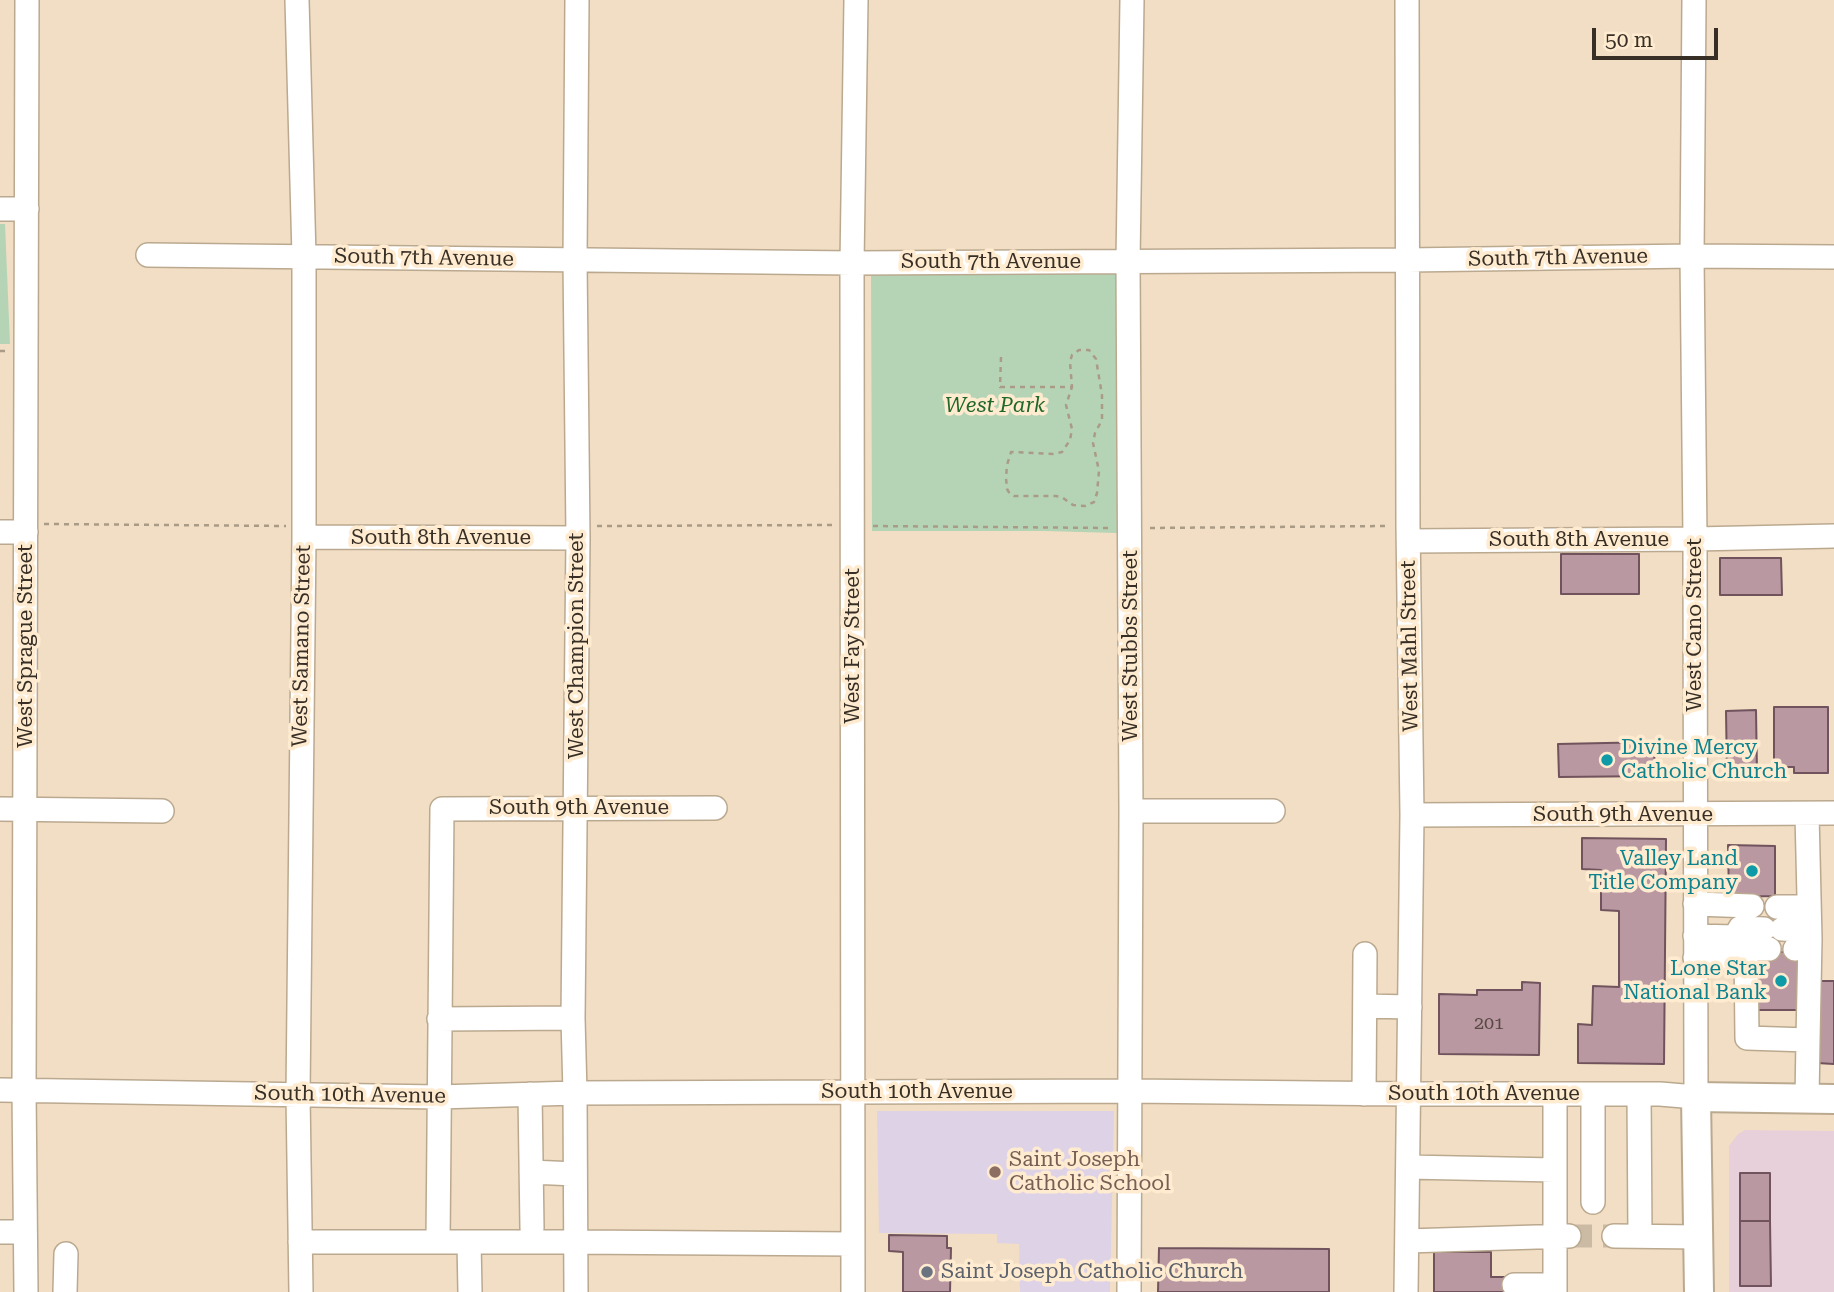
<!DOCTYPE html>
<html>
<head>
<meta charset="utf-8">
<style>
	body { margin:0 }
	#map { position:relative; width:1834px; height:1292px; overflow:hidden; background:#f1dec4; font-family:"Roboto Serif",serif }
	canvas { display:block }
	.scale { position:absolute; left:1592px; top:28px; width:126px; height:32px; box-sizing:border-box; border:4px solid #372f25; border-top:0; padding-left:9px; font-size:21px; line-height:24px; white-space:nowrap; color:#372f25; -webkit-text-stroke:5px #ffebd0; paint-order:stroke }
</style>
</head>
<body>
<div id="map">
<canvas width="1834" height="1292"></canvas>
<div class="scale">50 m</div>
</div>
<script>
const context = document.querySelector('canvas').getContext('2d');
context.lineJoin = 'round';
function fill(path, color) { context.fillStyle = color; context.fill(path, 'evenodd'); }
const toPath = rows => new Path2D(rows.map(r => 'M' + r).join(''));
function stroke(path, color, width, dash) { context.strokeStyle = color; context.lineWidth = width; context.lineCap = dash ? 'butt' : 'round'; context.setLineDash(dash || []); context.stroke(path); }
function drawText(font, color, halo, rows, align = 'center') {
  context.font = font + ' "Roboto Serif",serif'; context.lineWidth = 7; context.setLineDash([]); context.textBaseline = 'middle'; context.strokeStyle = halo; context.fillStyle = color; for (const [text, x, y, turn = 0] of rows) {
    context.save(); context.translate(x, y); context.rotate((+turn || 0) * Math.PI / 180); context.textAlign = isNaN(turn) ? turn : align; if (halo) context.strokeText(text, 0, 0); context.fillText(text, 0, 0); context.restore();
  }
}
fill(toPath([
	[1745,1130,1834,1131,1834,1292,1729,1292,1729,1146,1738,1134]
]), '#e8d0db');
fill(toPath([
	[877,1111,1114,1111,1110,1292,1020,1292,1019,1244,997,1243,997,1234,879,1233]
]), '#ded2e6');
fill(toPath([
	[0,224,5,224,10,344,0,344],
	[1116,271,1121,280,1117,533,1045,531,872,531,871,275,873,272]
]), '#b5d4b6');
const building = toPath([
	[1561,554,1639,554,1639,594,1561,594,1561,554],
	[1720,558,1781,558,1782,595,1720,595,1720,558],
	[1774,707,1828,707,1828,773,1794,773,1794,767,1774,767,1774,707],
	[1756,710,1757,774,1727,774,1726,711,1756,710],
	[1654,742,1655,776,1559,777,1558,744,1654,742],
	[1582,838,1666,839,1664,1064,1578,1063,1578,1024,1592,1025,1593,986,1619,987,1619,911,1601,910,1601,870,1582,869,1582,838],
	[1728,845,1775,846,1775,896,1729,897,1728,845],
	[1758,952,1803,952,1804,1010,1758,1010,1758,952],
	[1817,981,1834,981,1834,1064,1817,1063,1817,981],
	[1522,982,1540,983,1539,1055,1439,1054,1439,994,1477,995,1477,990,1522,990,1522,982],
	[1740,1173,1770,1173,1770,1221,1740,1221,1740,1173],
	[1740,1221,1770,1221,1771,1286,1740,1286,1740,1221],
	[889,1235,947,1236,947,1248,951,1248,950,1292,903,1292,903,1252,889,1251,889,1235],
	[1159,1248,1329,1249,1329,1292,1158,1292,1159,1248],
	[1434,1252,1491,1252,1491,1277,1512,1277,1512,1292,1434,1292,1434,1252]
]);
fill(building, '#b998a2');
stroke(building, '#70535c', 2);
stroke(toPath([
	[1569,1236,1614,1236]
]), '#ccbba4', 23, [23, 11]);
const minor = toPath([
	[297,0,304,256,304,537,298,1095,301,1292],
	[0,209,27,209],
	[148,255,852,263,1407,260,1692,256,1834,257],
	[0,532,26,532],
	[304,537,578,538],
	[1409,541,1695,539,1834,536],
	[0,809,162,811],
	[1131,811,1273,811],
	[1807,814,1810,939,1808,1040],
	[1412,815,1834,813],
	[1695,904,1752,906],
	[1777,907,1809,907],
	[1782,929,1799,930,1803,939,1795,949],
	[1695,936,1735,937,1746,949,1769,949],
	[1746,938,1735,937,1740,928,1764,929],
	[1746,949,1747,1038,1808,1040,1807,1099],
	[1695,958,1746,960],
	[1365,1006,1410,1007],
	[439,1019,573,1018],
	[0,1090,438,1097,575,1093,1131,1091,1409,1094,1660,1094,1696,1097,1695,539,1692,256,1694,0],
	[530,1094,532,1228],
	[1364,1094,1365,954],
	[1593,1094,1593,1202],
	[1639,1094,1640,1236],
	[1408,1167,1555,1170],
	[531,1172,575,1174],
	[0,1232,25,1232],
	[1614,1236,1699,1237],
	[1407,1241,1569,1236],
	[300,1242,575,1242,853,1244],
	[438,1242,442,809,715,808],
	[469,1242,470,1292],
	[1514,1285,1555,1285],
	[26,1292,24,1090,27,0],
	[65,1292,66,1254],
	[576,1292,575,1093,573,1018,578,538,575,260,577,0],
	[853,1292,852,263,856,0],
	[1129,1292,1131,811,1128,261,1132,0],
	[1406,1292,1412,815,1408,526,1407,0],
	[1555,1292,1555,1094]
]);
const major = toPath([
	[1699,1292,1696,1097,1834,1099]
]);
stroke(minor, '#bba98f', 26);
stroke(major, '#bba98f', 32);
stroke(toPath([
	[0,351,8,351],
	[1001,357,1000,387,1072,387,1070,362,1072,355,1079,350,1089,350,1096,359,1102,395,1102,420,1095,433,1093,443,1099,471,1097,493,1094,502,1085,506,1073,505,1063,498,1056,496,1014,496,1010,494,1007,489,1006,478,1007,465,1011,452,1054,454,1062,452,1070,440,1072,429,1066,405,1072,387],
	[44,524,286,526],
	[597,526,832,525],
	[873,526,1108,528],
	[1150,528,1388,526]
]), '#aa9b87', 2.5, [5, 5]);
stroke(minor, '#fff', 23);
stroke(major, '#fff', 28);
for (const [x, y, r, color] of [
	[1607,760,7,"#0f9aa8"],
	[1752,871,7,"#0f9aa8"],
	[1781,981,7,"#0f9aa8"],
	[995,1172,7,"#8d6e63"],
	[927,1272,7,"#6b7280"]
]) { const dot = new Path2D(); dot.arc(x, y, r, 0, 2 * Math.PI); context.fillStyle = color; context.fill(dot); stroke(dot, '#ffebd0', 2.5); }
drawText('18px', '#584944', null, [
	["201",1489,1024]
]);
drawText('21px', '#372f25', '#ffebd0', [
	["South 7th Avenue",424,258,1],
	["South 7th Avenue",1558,258,-1],
	["South 7th Avenue",991,262],
	["South 8th Avenue",441,538],
	["South 8th Avenue",1579,540],
	["West Cano Street",1695,625,-90],
	["West Sprague Street",26,646,-90],
	["West Samano Street",302,646,-89],
	["West Champion Street",577,646,-90],
	["West Fay Street",853,646,-90],
	["West Stubbs Street",1131,646,-90],
	["West Mahl Street",1410,646,-91],
	["South 9th Avenue",579,808],
	["South 9th Avenue",1623,815],
	["South 10th Avenue",917,1092],
	["South 10th Avenue",1484,1094],
	["South 10th Avenue",350,1095,1]
]);
drawText('italic 21px', '#20682a', '#ffebd0', [
	["West Park",995,406]
]);
drawText('21px', '#0d838f', '#ffebd0', [
	["Divine Mercy",1621,748,"left"],
	["Catholic Church",1621,772,"left"],
	["Valley Land",1738,859],
	["Title Company",1738,883],
	["Lone Star",1767,969],
	["National Bank",1767,993]
], 'right');
drawText('21px', '#785e54', '#ffebd0', [
	["Saint Joseph",1009,1160],
	["Catholic School",1009,1184]
], 'left');
drawText('21px', '#5b616d', '#ffebd0', [
	["Saint Joseph Catholic Church",941,1272]
], 'left');
</script>
</body>
</html>
